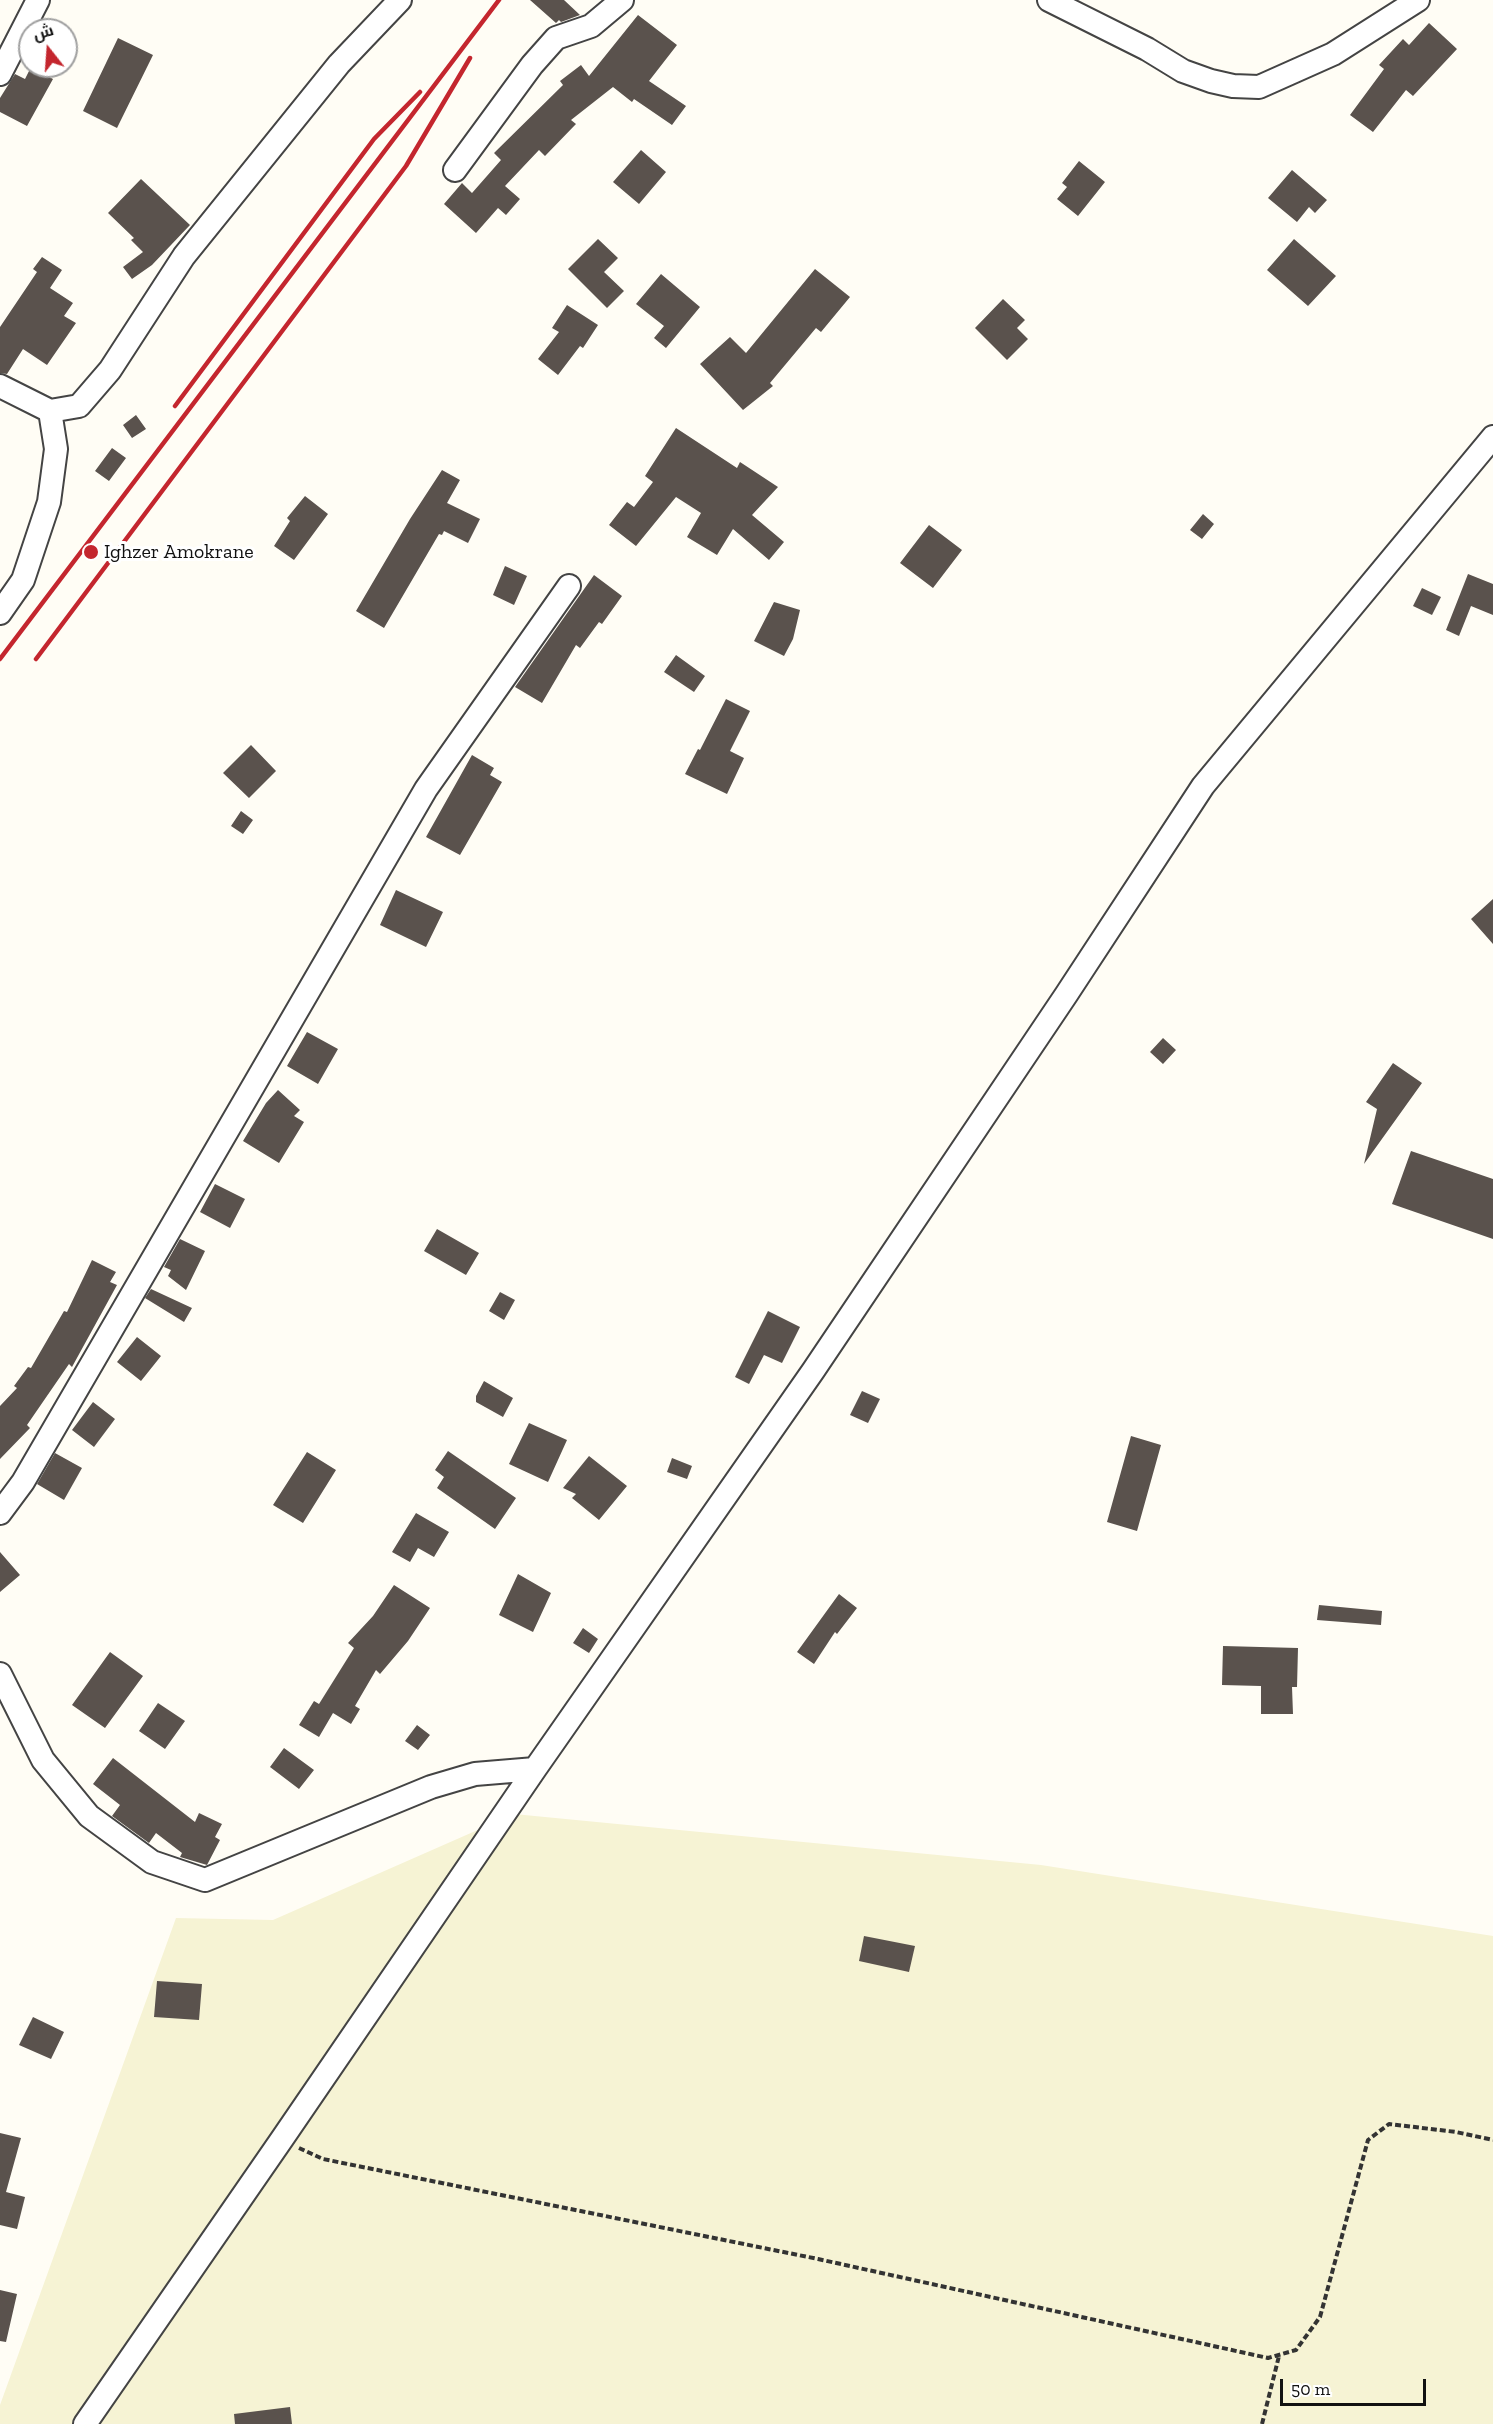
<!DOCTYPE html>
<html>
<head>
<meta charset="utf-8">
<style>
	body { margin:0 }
	#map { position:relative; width:1493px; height:2424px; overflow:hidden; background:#fffdf5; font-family:"Zilla Slab",Cairo,serif }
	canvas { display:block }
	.north { position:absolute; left:18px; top:18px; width:60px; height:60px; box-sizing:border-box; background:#fff; border:2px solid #a0a0a0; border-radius:50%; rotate:343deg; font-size:16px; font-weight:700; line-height:24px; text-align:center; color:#111 }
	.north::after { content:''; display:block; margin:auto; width:21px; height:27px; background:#c4262e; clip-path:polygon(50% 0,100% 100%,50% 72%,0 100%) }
	.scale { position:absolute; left:1280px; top:2379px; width:146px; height:27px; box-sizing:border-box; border:3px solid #111; border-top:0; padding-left:8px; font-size:18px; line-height:21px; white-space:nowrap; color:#111; -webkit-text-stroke:4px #fff; paint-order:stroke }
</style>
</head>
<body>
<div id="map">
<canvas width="1493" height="2424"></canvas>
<div class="north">ش</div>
<div class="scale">50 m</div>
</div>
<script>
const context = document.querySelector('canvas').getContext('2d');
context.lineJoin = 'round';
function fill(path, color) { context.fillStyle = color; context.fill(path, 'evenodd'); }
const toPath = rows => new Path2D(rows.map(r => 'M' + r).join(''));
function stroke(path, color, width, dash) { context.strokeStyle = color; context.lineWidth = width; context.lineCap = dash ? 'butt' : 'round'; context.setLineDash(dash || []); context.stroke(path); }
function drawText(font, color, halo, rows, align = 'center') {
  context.font = font + ' "Zilla Slab",serif'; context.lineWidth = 6; context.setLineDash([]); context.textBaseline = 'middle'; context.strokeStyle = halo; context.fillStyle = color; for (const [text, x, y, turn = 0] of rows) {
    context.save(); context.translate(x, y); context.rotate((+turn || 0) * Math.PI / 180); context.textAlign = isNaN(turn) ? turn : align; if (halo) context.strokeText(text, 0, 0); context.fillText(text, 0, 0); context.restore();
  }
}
fill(toPath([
	[514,1814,1041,1865,1493,1936,1493,2424,0,2424,0,2405,176,1918,273,1920]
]), '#f6f3d4');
fill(toPath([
	[530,0,564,0,580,15,561,22,559,20,556,23],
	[638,15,677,45,649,81,686,106,672,125,634,99,632,102,613,87,571,120,576,124,545,156,539,150,505,186,520,199,506,215,498,208,476,233,444,204,462,183,472,193,501,160,494,153,563,85,560,81,581,65,589,76],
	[1429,23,1457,49,1413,96,1406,90,1373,132,1350,115,1384,69,1379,65,1403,39,1409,45],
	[118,38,153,55,117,128,83,111],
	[31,67,53,79,27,126,0,112,0,98,15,74,25,79],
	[641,150,666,172,639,204,613,182],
	[1079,161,1105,182,1078,216,1057,199,1067,187,1062,183],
	[1292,170,1327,200,1315,213,1309,207,1297,222,1268,198],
	[141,179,190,225,152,265,132,279,123,267,143,252,131,240,134,238,108,213],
	[598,239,618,258,604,272,624,291,607,308,568,269],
	[1294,239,1336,276,1308,306,1267,270],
	[42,257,62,270,50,288,73,303,64,316,76,323,47,365,23,349,7,374,0,373,0,327,37,272,33,269],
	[815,269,850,297,821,332,816,328,770,383,773,386,743,410,700,364,730,337,746,353],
	[661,274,700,307,666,348,654,338,664,326,636,304],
	[1003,299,1025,320,1017,328,1028,339,1007,360,975,328],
	[567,305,598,325,583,348,580,346,558,375,538,359,559,332,552,328],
	[136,415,146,429,132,438,123,425],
	[676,428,737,468,740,462,778,487,752,515,784,542,769,560,733,529,717,555,687,537,701,513,676,497,636,546,609,525,627,502,634,507,653,482,645,476],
	[112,448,126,458,109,481,95,471],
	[442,470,460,480,447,503,480,519,468,543,444,531,442,535,439,534,384,628,356,611,410,519],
	[305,496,328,514,294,560,274,546,290,521,287,518],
	[1203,514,1214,524,1202,539,1190,530],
	[929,525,962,550,933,588,900,563],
	[505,566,527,576,514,605,493,595],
	[1468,574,1493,584,1493,615,1471,606,1459,636,1446,630],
	[594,575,622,596,602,624,599,622,580,648,576,645,542,703,515,687],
	[1422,588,1441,597,1432,615,1413,606],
	[774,602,800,610,793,639,784,656,754,641],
	[676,655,705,676,694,692,664,672],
	[726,699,750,711,730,751,744,758,727,794,685,774,698,749,700,750],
	[251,745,276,771,249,798,223,773],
	[472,755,494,768,490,775,502,782,460,855,426,837],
	[241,811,253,820,243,834,231,826],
	[396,890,443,912,426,947,380,925],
	[1493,899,1493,944,1471,919],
	[307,1032,338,1049,318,1084,287,1066],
	[1163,1038,1176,1050,1163,1064,1150,1052],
	[1393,1063,1422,1083,1364,1164,1377,1109,1366,1102],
	[278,1090,300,1110,294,1116,304,1122,279,1163,243,1141,266,1103],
	[1411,1151,1493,1179,1493,1239,1392,1204],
	[215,1184,245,1199,230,1228,200,1212],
	[437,1229,479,1253,466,1275,424,1251],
	[180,1239,205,1251,186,1290,168,1276,171,1270,164,1267],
	[92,1260,116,1272,110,1282,117,1285,72,1367,69,1364,27,1425,30,1428,0,1459,0,1406,17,1388,14,1386,28,1367,31,1368,64,1311,67,1312],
	[151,1289,192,1308,184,1322,145,1298],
	[500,1292,515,1300,504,1320,489,1311],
	[768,1311,800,1327,782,1363,764,1355,749,1384,735,1377],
	[137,1337,161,1356,141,1381,117,1362],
	[484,1381,513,1398,503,1417,476,1402,476,1396],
	[862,1391,880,1399,868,1423,850,1415],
	[93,1402,115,1419,94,1447,72,1430],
	[529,1423,567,1440,548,1482,509,1464],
	[1131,1436,1161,1445,1137,1531,1107,1522],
	[448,1451,516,1498,495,1529,437,1488,444,1477,435,1470],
	[307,1452,336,1470,303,1523,273,1505],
	[55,1453,82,1468,64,1500,37,1484],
	[589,1456,627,1486,599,1520,572,1498,576,1494,563,1488],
	[672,1458,692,1466,687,1479,667,1472],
	[416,1513,449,1532,434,1557,418,1548,410,1562,392,1552],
	[0,1552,20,1575,0,1592],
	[518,1574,551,1593,533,1632,499,1615],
	[394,1585,430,1608,408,1641,380,1674,376,1670,355,1706,360,1709,351,1724,333,1713,319,1737,299,1725,314,1701,319,1704,354,1648,348,1643,373,1616],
	[839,1594,857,1608,837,1634,835,1632,814,1664,797,1652],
	[1319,1605,1382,1611,1381,1625,1317,1620],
	[583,1628,598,1639,589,1653,573,1643],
	[1223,1646,1298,1648,1297,1687,1292,1687,1293,1714,1261,1714,1261,1686,1222,1685],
	[110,1652,143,1676,105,1728,72,1705],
	[158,1703,185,1721,165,1749,139,1731],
	[417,1725,430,1735,418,1750,405,1741],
	[284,1748,314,1770,299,1789,270,1767],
	[113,1758,195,1822,199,1813,222,1824,215,1837,220,1840,207,1865,180,1857,182,1853,156,1833,149,1843,112,1816,120,1805,93,1784],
	[864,1936,915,1946,909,1972,859,1961],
	[157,1981,202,1984,199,2020,154,2017],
	[33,2017,64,2032,51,2059,19,2045],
	[0,2133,21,2138,6,2192,25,2197,17,2229,0,2225],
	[0,2290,17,2294,6,2342,0,2341],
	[290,2407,292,2424,235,2424,234,2414]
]), '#5a524d');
const minor = toPath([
	[1049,0,1147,49,1183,71,1211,81,1233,86,1259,87,1333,54,1418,0],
	[0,74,38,0],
	[455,170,532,65,556,38,591,26,622,0],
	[0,386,50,411,79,406,110,370,184,256,339,64,400,0],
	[0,613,23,580,49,502,56,449,50,411],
	[0,1513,23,1482,426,789,569,586],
	[0,1674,43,1760,89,1816,152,1862,205,1880,431,1787,475,1774,535,1769],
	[85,2424,282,2139,535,1769,813,1371,1066,995,1203,786,1493,437]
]);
stroke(minor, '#444', 26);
stroke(toPath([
	[299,2148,323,2159,818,2259,1268,2358,1296,2350,1320,2317,1368,2140,1389,2124,1456,2132,1493,2140],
	[1262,2424,1279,2356]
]), '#333', 4, [6, 3]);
stroke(minor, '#fff', 22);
stroke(toPath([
	[175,406,374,139,420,92],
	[0,659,499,0],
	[36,659,406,166,470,58]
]), '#c4262e', 4.5);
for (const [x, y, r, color] of [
	[91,552,8,"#c4262e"]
]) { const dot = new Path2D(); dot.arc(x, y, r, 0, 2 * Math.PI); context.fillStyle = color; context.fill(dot); stroke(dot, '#fff', 2); }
drawText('20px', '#111', '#fff', [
	["Ighzer Amokrane",104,552]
], 'left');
</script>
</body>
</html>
